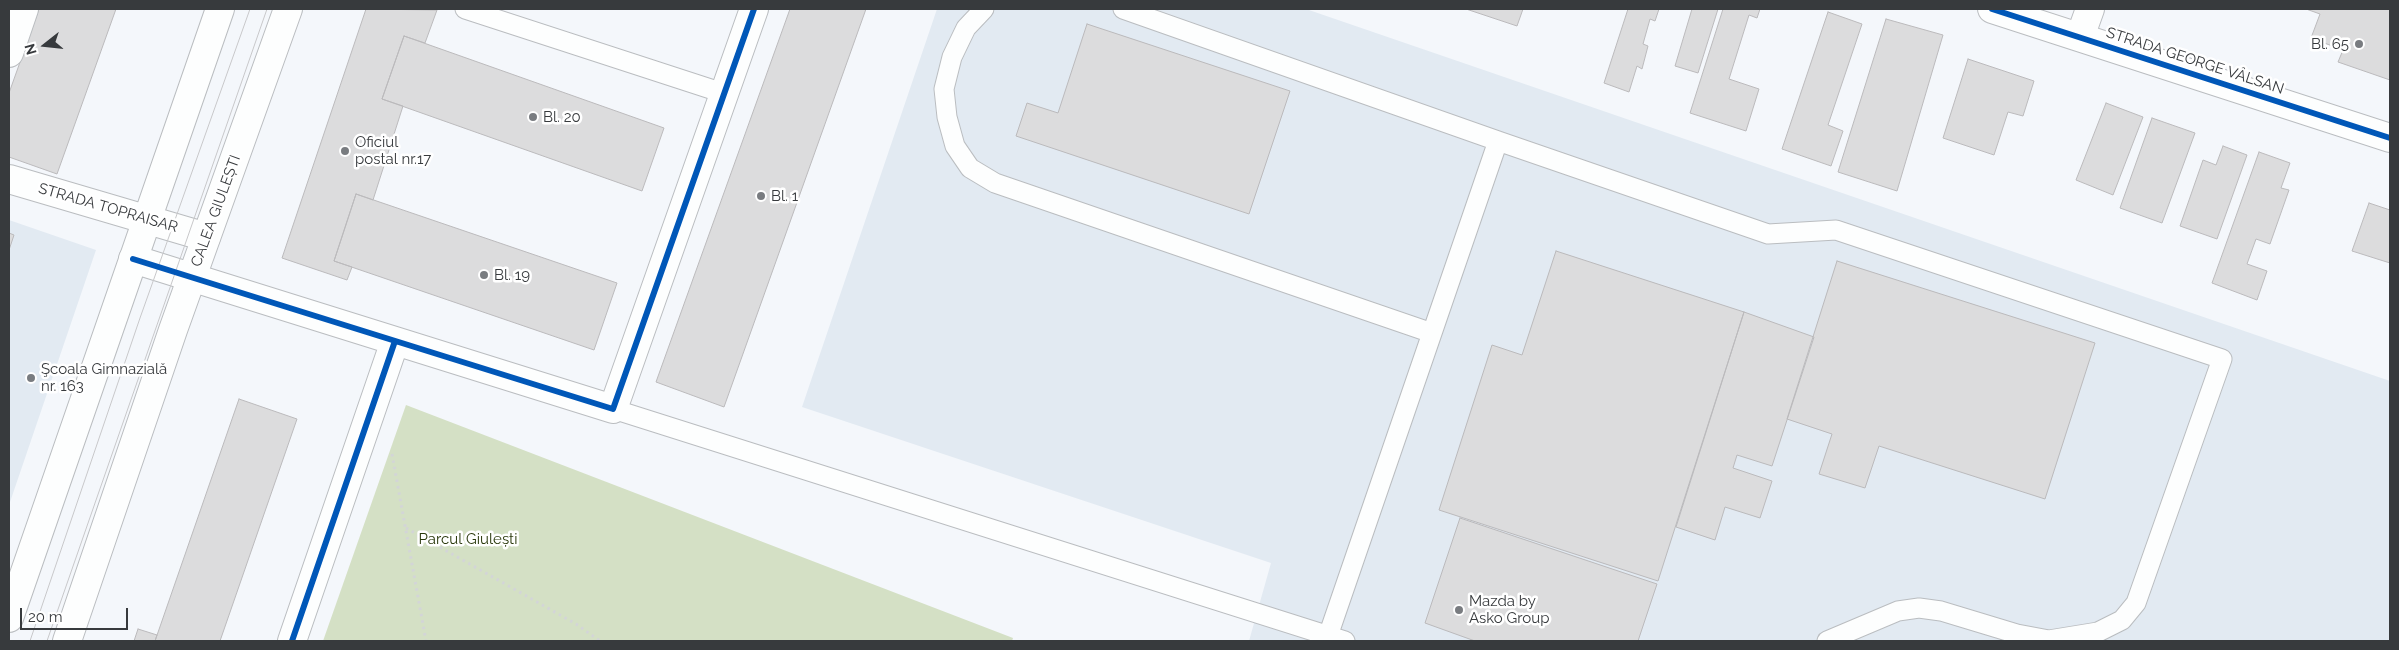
<!DOCTYPE html>
<html>
<head>
<meta charset="utf-8">
<style>
	body { margin:0 }
	#map { position:relative; width:2399px; height:650px; overflow:hidden; background:#f4f7fb; font-family:Raleway,sans-serif }
	canvas { display:block }
	.frame { position:absolute; inset:0; border:10px solid #373a3d; pointer-events:none }
	.north { position:absolute; left:20px; top:20px; width:50px; height:50px; -webkit-text-stroke:4px #fff; paint-order:stroke; rotate:254deg; font-size:14px; font-weight:700; line-height:20px; text-align:center; color:#373a3d }
	.north::after { content:''; display:block; margin:auto; width:18px; height:22px; background:#373a3d; clip-path:polygon(50% 0,100% 100%,50% 72%,0 100%) }
	.scale { position:absolute; left:20px; top:608px; width:108px; height:22px; box-sizing:border-box; border:2px solid #373a3d; border-top:0; padding-left:6px; font-size:15px; line-height:18px; white-space:nowrap; color:#373a3d; -webkit-text-stroke:4px #fff; paint-order:stroke }
</style>
</head>
<body>
<div id="map">
<canvas width="2399" height="650"></canvas>
<div class="frame"></div>
<div class="north">N</div>
<div class="scale">20 m</div>
</div>
<script>
const context = document.querySelector('canvas').getContext('2d');
context.lineJoin = 'round';
function fill(path, color) { context.fillStyle = color; context.fill(path, 'evenodd'); }
const toPath = rows => new Path2D(rows.map(r => 'M' + r).join(''));
function stroke(path, color, width, dash) { context.strokeStyle = color; context.lineWidth = width; context.lineCap = dash ? 'butt' : 'round'; context.setLineDash(dash || []); context.stroke(path); }
function drawText(font, color, halo, rows, align = 'center') {
  context.font = font + ' Raleway,sans-serif'; context.lineWidth = 5; context.setLineDash([]); context.textBaseline = 'middle'; context.strokeStyle = halo; context.fillStyle = color; for (const [text, x, y, turn = 0] of rows) {
    context.save(); context.translate(x, y); context.rotate((+turn || 0) * Math.PI / 180); context.textAlign = isNaN(turn) ? turn : align; if (halo) context.strokeText(text, 0, 0); context.fillText(text, 0, 0); context.restore();
  }
}
fill(toPath([
	[937,9,1306,9,2390,381,2390,641,1249,641,1271,563,802,407],
	[9,220,96,250,9,505]
]), '#e2eaf2');
fill(toPath([
	[406,405,1013,638,1012,641,323,641]
]), '#d4e0c5');
const building = toPath([
	[39,9,116,9,57,174,9,157,9,93,39,9],
	[366,9,437,10,425,43,404,36,382,99,403,106,373,200,356,194,334,261,352,267,347,280,282,258,366,9],
	[790,9,866,9,724,407,656,382,790,9],
	[1466,9,1523,9,1517,26,1466,9],
	[1628,9,1659,9,1655,21,1650,19,1643,44,1648,46,1642,69,1637,66,1629,92,1604,83,1628,9],
	[1692,9,1718,9,1698,73,1675,66,1692,9],
	[1723,9,1760,9,1757,18,1749,15,1729,79,1759,89,1746,131,1690,113,1723,9],
	[2306,9,2390,9,2390,80,2338,62,2343,50,2311,38,2320,14,2306,9],
	[1828,12,1862,24,1828,125,1843,131,1831,166,1782,149,1828,12],
	[1886,19,1943,35,1897,191,1838,172,1886,19],
	[1087,24,1290,91,1249,214,1016,136,1027,103,1058,113,1087,24],
	[404,36,664,128,642,191,382,99,404,36],
	[1968,59,2034,81,2023,116,2008,112,1994,155,1943,138,1968,59],
	[2106,103,2143,117,2113,195,2076,180,2106,103],
	[2152,118,2195,133,2162,223,2120,208,2152,118],
	[2223,146,2247,155,2217,239,2180,226,2203,160,2216,165,2223,146],
	[2259,152,2290,163,2281,188,2289,190,2270,244,2256,239,2247,264,2267,271,2257,300,2212,283,2259,152],
	[356,194,617,283,594,350,334,261,356,194],
	[2369,203,2390,210,2390,263,2352,251,2369,203],
	[9,233,14,235,9,250,9,233],
	[1556,251,1744,312,1658,581,1439,510,1492,345,1522,355,1556,251],
	[1837,261,2095,343,2045,499,1879,446,1865,488,1819,474,1832,434,1787,419,1837,261],
	[1744,312,1814,337,1772,466,1737,455,1733,468,1772,481,1760,518,1725,507,1715,540,1676,527,1744,312],
	[239,399,297,419,220,641,155,641,239,399],
	[1460,518,1657,584,1638,641,1475,641,1425,623,1460,518],
	[138,629,157,635,155,641,134,641,138,629]
]);
fill(building, '#dcdcdd');
stroke(building, '#bbbabc', 1);
const service = toPath([
	[465,9,723,93],
	[984,9,966,28,952,57,944,89,947,117,955,146,970,168,995,183,1432,333],
	[1123,9,1498,141],
	[613,409,1345,641],
	[1328,636,1498,141,1768,234,1836,230,2222,359,2136,603,2122,620,2098,632,2049,640,2017,634,1941,611,1919,608,1898,611,1827,641]
]);
const minor = toPath([
	[9,53,24,9],
	[9,179,206,237],
	[133,259,613,409,754,9],
	[292,641,395,341]
]);
const tertiary = toPath([
	[1992,9,2390,138],
	[2080,37,2090,9]
]);
const secondary = toPath([
	[9,618,220,9],
	[67,641,173,330,288,9]
]);
stroke(service, '#babdc0', 21);
stroke(minor, '#babdc0', 30);
stroke(tertiary, '#babdc0', 30);
stroke(secondary, '#babdc0', 30);
stroke(toPath([
	[392,454,426,641],
	[406,528,576,624,600,641]
]), '#d3d5d7', 3, [2.5, 4]);
stroke(service, '#fdfefe', 19);
stroke(minor, '#fdfefe', 28);
stroke(tertiary, '#fdfefe', 28);
stroke(secondary, '#fdfefe', 28);
stroke(toPath([
	[30,641,140,318,250,9],
	[47,641,267,9]
]), '#c8c8ca', 1);
stroke(toPath([
	[1992,9,2390,138],
	[133,259,613,409,754,9],
	[292,641,395,341]
]), '#0057b8', 6);
for (const [x, y, r, color] of [
	[2359,44,5,"#797c80"],
	[533,117,5,"#797c80"],
	[345,151,5,"#797c80"],
	[761,196,5,"#797c80"],
	[484,275,5,"#797c80"],
	[31,378,5,"#797c80"],
	[1459,610,5,"#797c80"]
]) { const dot = new Path2D(); dot.arc(x, y, r, 0, 2 * Math.PI); context.fillStyle = color; context.fill(dot); stroke(dot, '#fff', 2); }
drawText('15px', '#373a3d', '#fff', [
	["Bl. 65",2349,44,"right"],
	["Bl. 20",543,117],
	["Oficiul",355,142],
	["postal nr.17",355,159],
	["Bl. 1",771,196],
	["Bl. 19",494,275],
	["Şcoala Gimnazială",41,369],
	["nr. 163",41,386],
	["Mazda by",1469,601],
	["Asko Group",1469,618]
], 'left');
drawText('15px', '#373a3d', '#fff', [
	["STRADA GEORGE VÂLSAN",2195,61,18],
	["STRADA TOPRAISAR",108,208,16],
	["CALEA GIULEȘTI",216,211,-70]
]);
drawText('15px', '#2a390c', '#fff', [
	["Parcul Giulești",468,539]
]);
</script>
</body>
</html>
